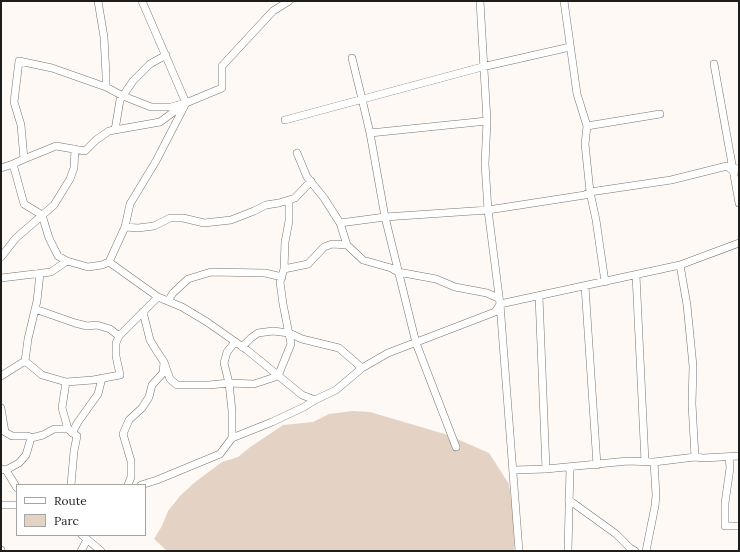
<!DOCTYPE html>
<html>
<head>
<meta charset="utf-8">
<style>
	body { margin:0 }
	#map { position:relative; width:740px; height:552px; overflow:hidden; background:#fef9f4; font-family:Lora,serif }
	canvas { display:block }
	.frame { position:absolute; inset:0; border:2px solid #1f1d1b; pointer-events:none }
	.legend { position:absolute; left:16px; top:484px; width:130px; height:52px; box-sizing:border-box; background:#fff; border:1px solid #a5a5a4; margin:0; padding:5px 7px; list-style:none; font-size:12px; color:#1f1d1b }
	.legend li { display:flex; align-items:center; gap:8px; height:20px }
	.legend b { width:20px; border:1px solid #a5a5a4 }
</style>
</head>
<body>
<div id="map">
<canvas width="740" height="552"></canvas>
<div class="frame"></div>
<ul class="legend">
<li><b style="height:5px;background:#fff"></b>Route</li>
<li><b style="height:11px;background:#e4d3c4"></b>Parc</li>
</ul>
</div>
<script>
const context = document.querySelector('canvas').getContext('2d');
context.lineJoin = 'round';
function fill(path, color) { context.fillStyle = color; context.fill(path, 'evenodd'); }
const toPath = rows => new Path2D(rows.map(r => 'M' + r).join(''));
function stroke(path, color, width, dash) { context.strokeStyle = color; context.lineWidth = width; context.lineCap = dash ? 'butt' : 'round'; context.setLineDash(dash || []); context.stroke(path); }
fill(toPath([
	[353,411,370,412,448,435,489,453,509,484,515,530,514,551,167,551,154,539,162,526,168,511,180,496,194,483,222,462,238,457,249,448,283,425,313,422,329,414]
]), '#e4d3c4');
const street = toPath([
	[142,1,186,103],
	[480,1,487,121,485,164,488,210,500,304,519,551],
	[564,1,577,94,587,126,585,144,590,192,596,220,605,282],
	[352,58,362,99,370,133,385,217,416,343,456,447],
	[714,64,739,203],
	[106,87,123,96,151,107,171,107,186,103,222,88,222,66,273,11,289,1],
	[285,120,482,67,570,47],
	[587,126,660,114],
	[115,130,120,100,133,81,150,64,166,55],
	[370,133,487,121],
	[297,153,307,177,324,198,340,223,385,217,488,210,585,195,590,192,671,180,727,166,733,171,739,168],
	[24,159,56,146,85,151,96,140,109,131,160,122,183,105],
	[13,164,24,159,21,125,14,102,19,61,52,68,106,87,106,75,104,37,98,1],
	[1,168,13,164,24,204,42,215,49,238,58,256,67,261],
	[340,223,347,245,363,260,391,268,398,272,436,279,455,287,487,293,498,298],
	[125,227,138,228,154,226,170,218,183,218,204,223,231,220,254,211,266,205,279,203,295,198,311,181],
	[1,257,16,238,54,205,70,179,74,168,75,149],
	[109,262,158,297,182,307,207,322,247,350,302,395,315,400,336,390,362,368,388,353,495,312,500,304,680,265,739,243],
	[680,265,687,305,693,366,692,404,695,457],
	[284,269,285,242,289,221,289,200],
	[636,275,645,462],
	[1,278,51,272,67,261,88,267,102,265,109,262,125,227,130,204,156,161,186,103],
	[585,286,597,465],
	[539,296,546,469],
	[168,301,173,293,188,279,211,272,265,273,282,277],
	[35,309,75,323,87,326,97,325,110,329,119,336],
	[235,342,227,352,224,363,229,383,254,384,278,376,291,344,283,304,280,282,284,269,308,264,324,247,332,244,347,245],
	[242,347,251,338,258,333,273,331,289,333,302,339,339,348,362,368],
	[25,361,42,375,66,382],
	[1,376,25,361,28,339,37,301,40,273],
	[1,408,5,432,12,436,28,436,31,438,26,455,19,463,6,470,1,469],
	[68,429,62,408,66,382,93,380,120,375,116,356,116,343,119,336,158,297],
	[72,433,78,422,98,394,102,378],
	[31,438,43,435,54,429,68,429,77,436,74,451,71,485],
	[232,438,272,422,304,407,315,400],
	[729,457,730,468,725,503,725,526,739,526],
	[6,470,17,488],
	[514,470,546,469,628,461,654,462,695,457,703,458,739,456],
	[128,485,131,477,131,461,123,434,129,420,142,408,149,397,152,385,163,373,164,362,156,350,150,340,143,312],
	[141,485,157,480,220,454,232,438,232,411,229,383,209,385,177,385,170,379,164,362],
	[569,500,616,534,630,548,635,551],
	[1,505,17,505],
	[82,535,101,551],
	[1,550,1,551],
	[81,551,87,540],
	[568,551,570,467],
	[646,551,655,506,656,495,654,462]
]);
stroke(street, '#797470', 8);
stroke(street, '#fff', 7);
</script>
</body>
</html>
